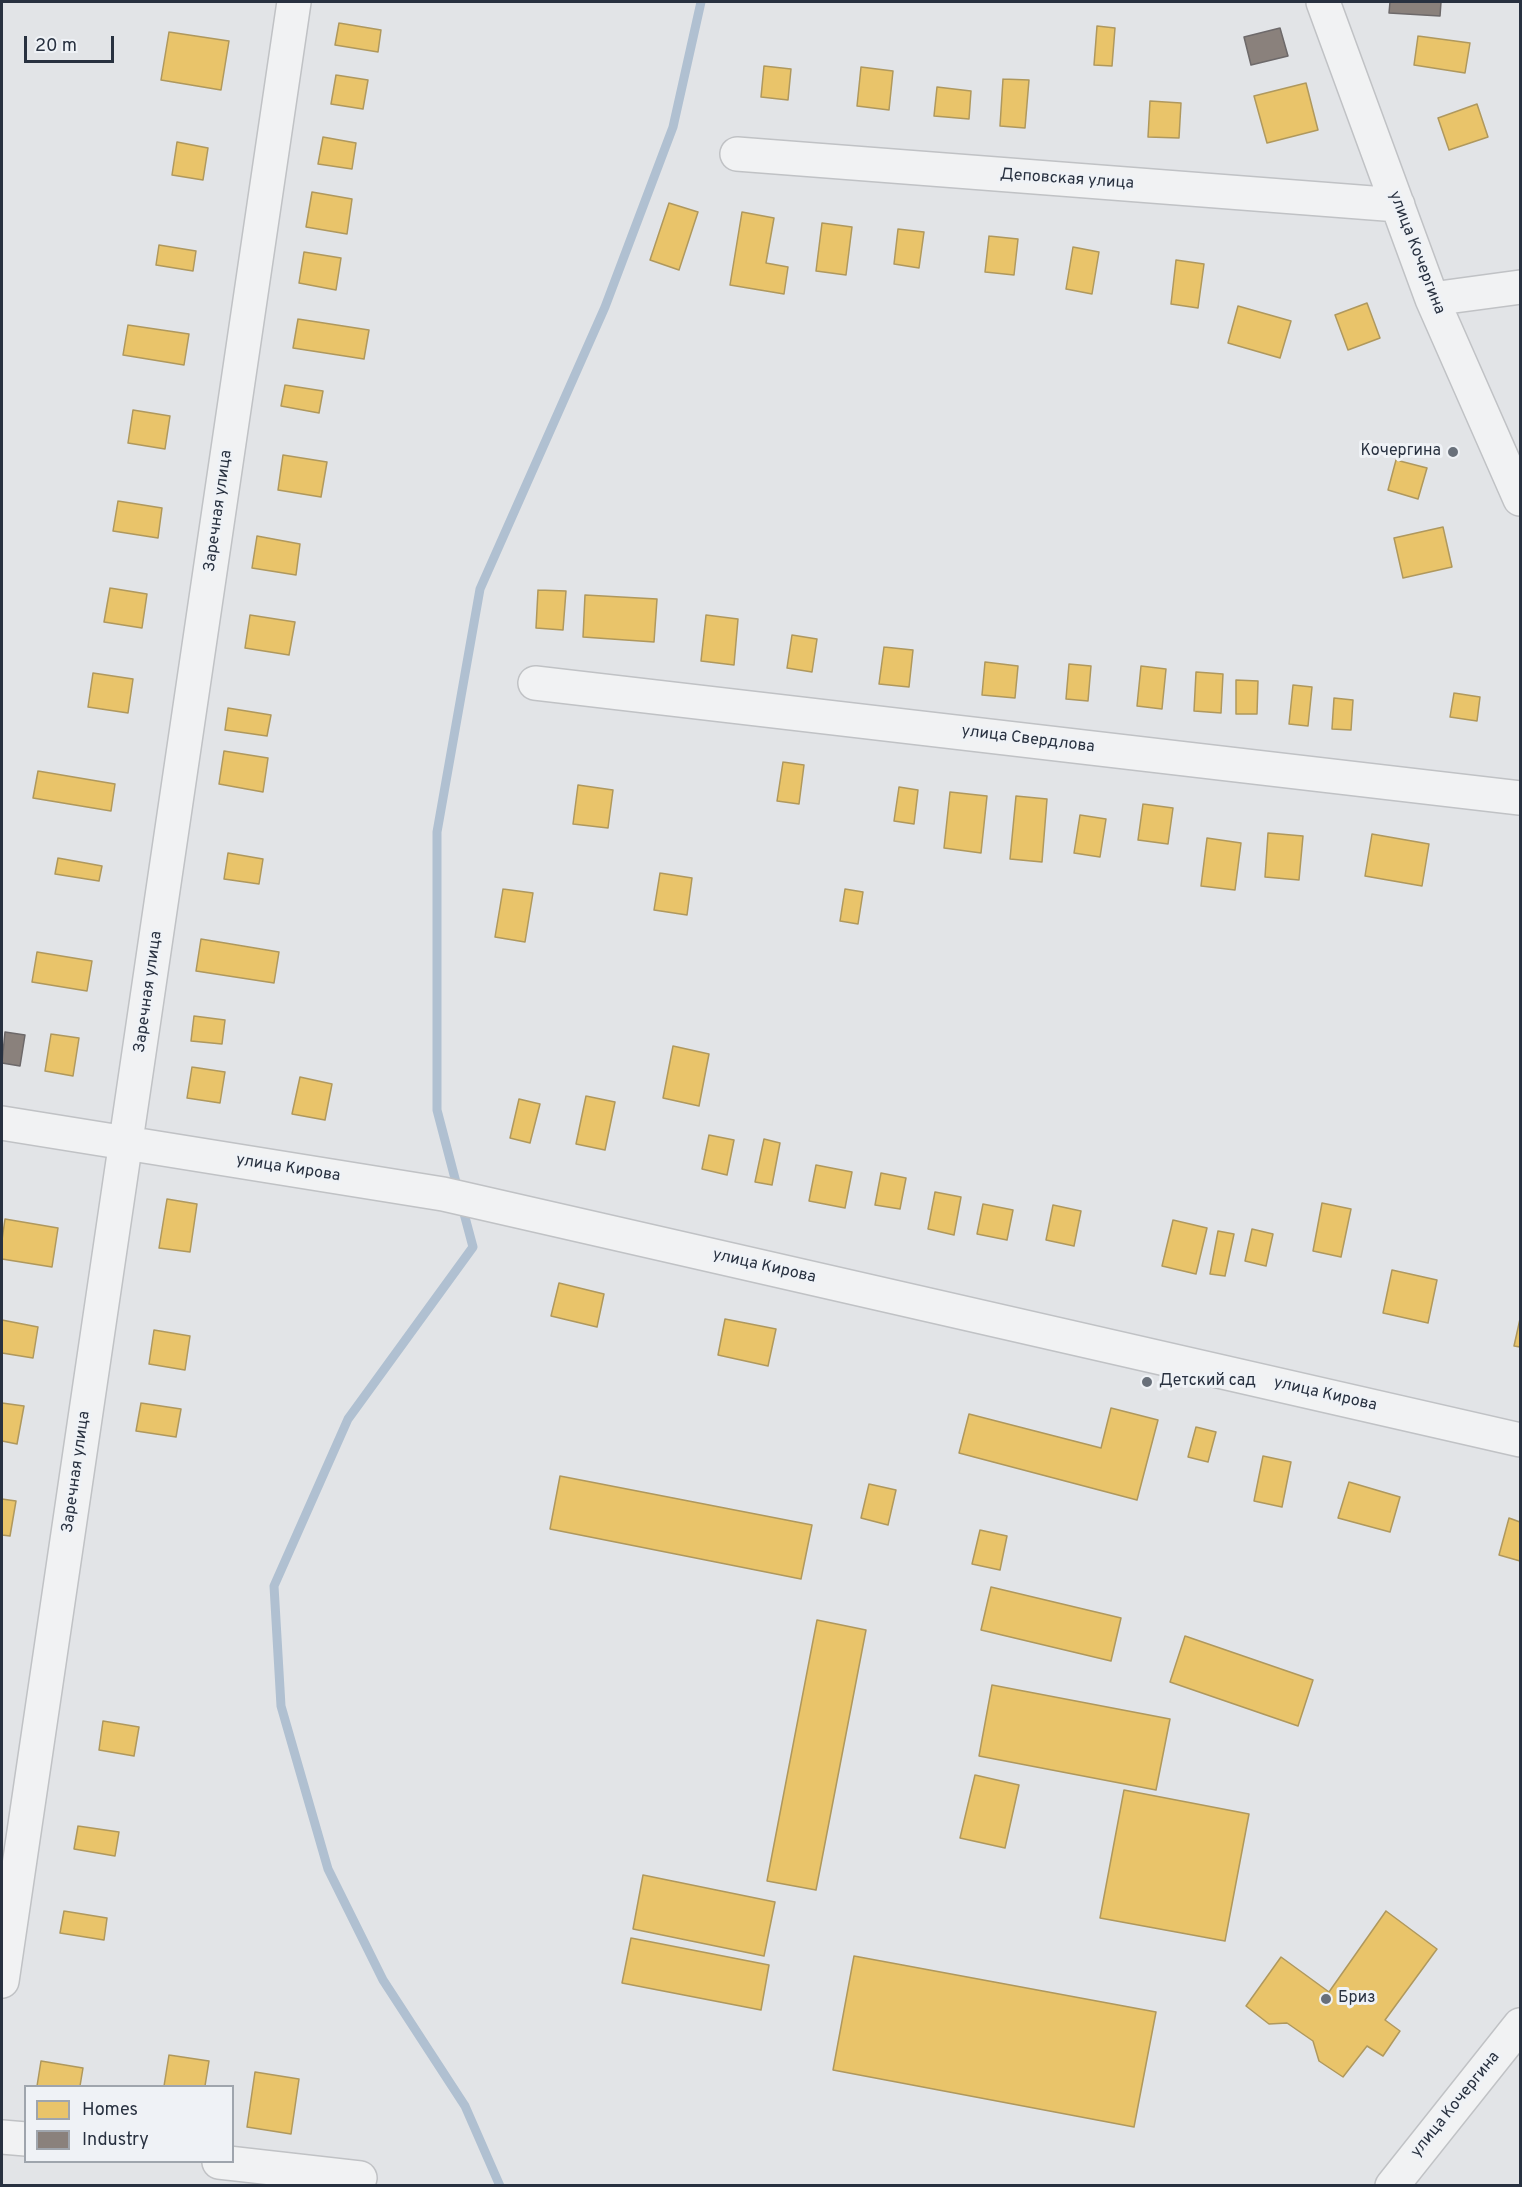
<!DOCTYPE html>
<html>
<head>
<meta charset="utf-8">
<style>
	body { margin:0 }
	#map { position:relative; width:1522px; height:2187px; overflow:hidden; background:#e2e4e7; font-family:Overpass,sans-serif }
	canvas { display:block }
	.frame { position:absolute; inset:0; border:3px solid #283140; pointer-events:none }
	.legend { position:absolute; left:24px; top:2085px; width:210px; height:78px; box-sizing:border-box; background:#eff2f6; border:2px solid #9fa5ad; margin:0; padding:8px 10px; list-style:none; font-size:18px; color:#283140 }
	.legend li { display:flex; align-items:center; gap:12px; height:30px }
	.legend b { width:30px; border:2px solid #9fa5ad }
	.scale { position:absolute; left:24px; top:36px; width:90px; height:27px; box-sizing:border-box; border:3px solid #283140; border-top:0; padding-left:8px; font-size:18px; line-height:21px; white-space:nowrap; color:#283140; -webkit-text-stroke:4px #eff2f6; paint-order:stroke }
</style>
</head>
<body>
<div id="map">
<canvas width="1522" height="2187"></canvas>
<div class="frame"></div>
<ul class="legend">
<li><b style="height:16px;background:#e9c46a"></b>Homes</li>
<li><b style="height:16px;background:#8a817c"></b>Industry</li>
</ul>
<div class="scale">20 m</div>
</div>
<script>
const context = document.querySelector('canvas').getContext('2d');
context.lineJoin = 'round';
function fill(path, color) { context.fillStyle = color; context.fill(path, 'evenodd'); }
const toPath = rows => new Path2D(rows.map(r => 'M' + r).join(''));
function stroke(path, color, width, dash) { context.strokeStyle = color; context.lineWidth = width; context.lineCap = dash ? 'butt' : 'round'; context.setLineDash(dash || []); context.stroke(path); }
function drawText(font, color, halo, rows, align = 'center') {
  context.font = font + ' Overpass,sans-serif'; context.lineWidth = 6; context.setLineDash([]); context.textBaseline = 'middle'; context.strokeStyle = halo; context.fillStyle = color; for (const [text, x, y, turn = 0] of rows) {
    context.save(); context.translate(x, y); context.rotate((+turn || 0) * Math.PI / 180); context.textAlign = isNaN(turn) ? turn : align; if (halo) context.strokeText(text, 0, 0); context.fillText(text, 0, 0); context.restore();
  }
}
const homes = toPath([
	[339,23,381,30,378,52,335,45,339,23],
	[1097,26,1115,28,1112,66,1094,65,1097,26],
	[169,32,229,41,221,90,161,80,169,32],
	[1418,36,1470,43,1465,73,1414,65,1418,36],
	[764,66,791,69,788,100,761,97,764,66],
	[861,67,893,71,889,110,857,106,861,67],
	[336,75,368,80,363,109,331,104,336,75],
	[1003,79,1029,80,1025,128,1000,126,1003,79],
	[1306,83,1318,130,1267,143,1254,96,1306,83],
	[937,87,971,91,969,119,934,116,937,87],
	[1150,101,1181,103,1179,138,1148,137,1150,101],
	[1477,104,1488,137,1449,150,1438,118,1477,104],
	[323,137,356,143,352,169,318,164,323,137],
	[177,142,208,148,203,180,172,175,177,142],
	[312,192,352,199,347,234,306,227,312,192],
	[669,203,698,212,679,270,650,260,669,203],
	[742,212,774,218,766,263,788,267,784,294,730,285,742,212],
	[822,223,852,227,846,275,816,271,822,223],
	[898,229,924,232,919,268,894,264,898,229],
	[989,236,1018,239,1014,275,985,272,989,236],
	[159,245,196,251,193,271,156,265,159,245],
	[1073,247,1099,252,1092,294,1066,289,1073,247],
	[304,252,341,258,336,290,299,283,304,252],
	[1176,260,1204,264,1198,308,1171,304,1176,260],
	[1367,303,1380,338,1348,350,1335,315,1367,303],
	[1238,306,1291,321,1280,358,1228,343,1238,306],
	[298,319,369,330,364,359,293,348,298,319],
	[128,325,189,334,184,365,123,355,128,325],
	[285,385,323,391,319,413,281,406,285,385],
	[133,410,170,416,165,449,128,443,133,410],
	[283,455,327,462,321,497,278,490,283,455],
	[1396,460,1427,468,1418,499,1388,490,1396,460],
	[118,501,162,508,158,538,113,531,118,501],
	[1443,527,1452,567,1403,578,1394,538,1443,527],
	[257,536,300,544,296,575,252,568,257,536],
	[110,588,147,594,142,628,104,622,110,588],
	[538,590,566,591,563,630,536,628,538,590],
	[585,595,657,599,654,642,583,637,585,595],
	[250,615,295,622,289,655,245,648,250,615],
	[706,615,738,619,734,665,701,661,706,615],
	[792,635,817,639,812,672,787,668,792,635],
	[884,647,913,650,909,687,879,684,884,647],
	[985,662,1018,666,1015,698,982,695,985,662],
	[1069,664,1091,666,1088,701,1066,699,1069,664],
	[1141,666,1166,669,1162,709,1137,706,1141,666],
	[1196,672,1223,674,1221,713,1194,711,1196,672],
	[93,673,133,679,128,713,88,707,93,673],
	[1236,680,1258,681,1257,714,1236,714,1236,680],
	[1293,685,1312,687,1308,726,1289,724,1293,685],
	[1454,693,1480,697,1477,721,1450,717,1454,693],
	[1334,698,1353,700,1351,730,1332,729,1334,698],
	[228,708,271,715,267,736,225,730,228,708],
	[224,751,268,758,263,792,219,784,224,751],
	[783,762,804,765,799,804,777,801,783,762],
	[38,771,115,784,111,811,33,798,38,771],
	[578,785,613,790,608,828,573,824,578,785],
	[899,787,918,790,914,824,894,821,899,787],
	[950,792,987,796,981,853,944,848,950,792],
	[1016,796,1047,799,1042,862,1010,859,1016,796],
	[1143,804,1173,808,1168,844,1138,840,1143,804],
	[1080,815,1106,819,1100,857,1074,853,1080,815],
	[1268,833,1303,836,1299,880,1265,877,1268,833],
	[1372,834,1429,844,1422,886,1365,876,1372,834],
	[1207,838,1241,843,1235,890,1201,886,1207,838],
	[228,853,263,859,259,884,224,879,228,853],
	[58,858,102,866,99,881,55,874,58,858],
	[660,873,692,878,687,915,654,910,660,873],
	[503,889,533,893,525,942,495,937,503,889],
	[845,889,863,892,858,924,840,921,845,889],
	[201,939,279,952,274,983,196,971,201,939],
	[37,952,92,961,87,991,32,982,37,952],
	[194,1016,225,1020,222,1044,191,1041,194,1016],
	[51,1034,79,1038,73,1076,45,1071,51,1034],
	[673,1046,709,1054,699,1106,663,1098,673,1046],
	[192,1067,225,1072,220,1103,187,1098,192,1067],
	[300,1077,332,1084,325,1120,292,1114,300,1077],
	[586,1096,615,1102,605,1150,576,1144,586,1096],
	[519,1099,540,1104,530,1143,510,1138,519,1099],
	[709,1135,734,1140,727,1175,702,1169,709,1135],
	[764,1139,780,1143,772,1185,755,1182,764,1139],
	[816,1165,852,1172,845,1208,809,1201,816,1165],
	[881,1173,906,1178,900,1209,875,1205,881,1173],
	[935,1192,961,1197,954,1235,928,1229,935,1192],
	[167,1199,197,1204,190,1252,159,1248,167,1199],
	[1322,1203,1351,1209,1341,1257,1313,1251,1322,1203],
	[983,1204,1013,1210,1007,1240,977,1234,983,1204],
	[1053,1205,1081,1211,1074,1246,1046,1240,1053,1205],
	[5,1219,58,1228,52,1267,2,1259,2,1240,5,1219],
	[1173,1220,1207,1228,1196,1274,1162,1266,1173,1220],
	[1252,1229,1273,1234,1266,1266,1245,1261,1252,1229],
	[1218,1231,1234,1234,1225,1276,1210,1274,1218,1231],
	[1392,1270,1437,1280,1428,1323,1383,1313,1392,1270],
	[559,1283,604,1294,597,1327,551,1316,559,1283],
	[725,1319,776,1329,768,1366,718,1355,725,1319],
	[1520,1319,1520,1347,1514,1346,1520,1319],
	[2,1320,38,1327,33,1358,2,1353,2,1320],
	[154,1330,190,1336,185,1370,149,1364,154,1330],
	[2,1403,24,1406,17,1444,2,1441,2,1403],
	[141,1403,181,1409,176,1437,136,1431,141,1403],
	[1111,1408,1158,1420,1137,1500,959,1453,969,1414,1101,1448,1111,1408],
	[1196,1427,1216,1432,1208,1462,1188,1457,1196,1427],
	[1263,1456,1291,1462,1282,1507,1254,1501,1263,1456],
	[560,1476,812,1525,801,1579,550,1529,560,1476],
	[1349,1482,1400,1497,1390,1532,1338,1518,1349,1482],
	[869,1484,896,1490,888,1525,861,1518,869,1484],
	[2,1499,16,1501,10,1536,2,1535,2,1499],
	[1509,1518,1520,1522,1520,1561,1499,1555,1509,1518],
	[980,1530,1007,1536,1000,1570,972,1564,980,1530],
	[991,1587,1121,1618,1111,1661,981,1630,991,1587],
	[817,1620,866,1630,816,1890,767,1881,817,1620],
	[1185,1636,1313,1680,1298,1726,1170,1682,1185,1636],
	[992,1685,1170,1719,1156,1790,979,1756,992,1685],
	[103,1721,139,1727,134,1756,99,1750,103,1721],
	[975,1775,1019,1785,1005,1848,960,1838,975,1775],
	[1124,1790,1249,1814,1225,1941,1100,1918,1124,1790],
	[78,1826,119,1832,115,1856,74,1849,78,1826],
	[643,1875,775,1902,764,1956,633,1929,643,1875],
	[64,1911,107,1918,104,1940,60,1933,64,1911],
	[1386,1911,1437,1949,1385,2020,1400,2031,1383,2056,1367,2046,1343,2077,1319,2061,1313,2041,1287,2023,1269,2024,1246,2006,1281,1957,1329,1992,1386,1911],
	[631,1938,769,1965,761,2010,622,1983,631,1938],
	[854,1956,1156,2012,1134,2127,833,2070,854,1956],
	[169,2055,209,2061,205,2086,164,2086,169,2055],
	[41,2061,83,2068,80,2086,37,2086,41,2061],
	[255,2072,299,2079,291,2134,247,2127,255,2072]
]);
fill(homes, '#e9c46a');
stroke(homes, '#af985d', 1.5);
const industry = toPath([
	[1390,2,1441,2,1440,16,1389,13,1390,2],
	[1280,28,1288,56,1251,65,1244,37,1280,28],
	[5,1032,25,1035,20,1066,2,1063,5,1032]
]);
fill(industry, '#8a817c');
stroke(industry, '#6d696a', 1.5);
stroke(toPath([
	[458,1190,437,1110,437,832,480,589,605,307,673,127,701,2],
	[462,1206,473,1247,348,1419,274,1586,281,1706,328,1869,383,1980,465,2106,500,2186]
]), '#b0c0d1', 9);
const minor = toPath([
	[1323,2,1432,299,1520,499],
	[737,154,1398,205],
	[1432,299,1520,287],
	[535,683,1520,798],
	[2,1123,443,1194,1520,1440],
	[2,1981,294,2],
	[2,2137,26,2139],
	[219,2162,360,2178],
	[1392,2186,1520,2025]
]);
stroke(minor, '#c0c2c5', 36);
stroke(minor, '#f1f2f3', 33);
for (const [x, y, r, color] of [
	[1453,452,6,"#69707a"],
	[1147,1382,6,"#69707a"],
	[1326,1999,6,"#69707a"]
]) { const dot = new Path2D(); dot.arc(x, y, r, 0, 2 * Math.PI); context.fillStyle = color; context.fill(dot); stroke(dot, '#eff2f6', 2); }
drawText('16px', '#283140', '#eff2f6', [
	["Деповская улица",1067,180,4],
	["улица Кочергина",1416,253,69],
	["Заречная улица",219,511,-82],
	["улица Свердлова",1028,740,7],
	["Заречная улица",149,992,-82],
	["улица Кирова",288,1169,9],
	["улица Кирова",764,1267,13],
	["улица Кирова",1325,1395,13],
	["Заречная улица",77,1472,-82],
	["улица Кочергина",1456,2105,-51]
]);
drawText('16px', '#283140', '#eff2f6', [
	["Кочергина",1441,452,"right"],
	["Детский сад",1159,1382],
	["Бриз",1338,1999]
], 'left');
</script>
</body>
</html>
